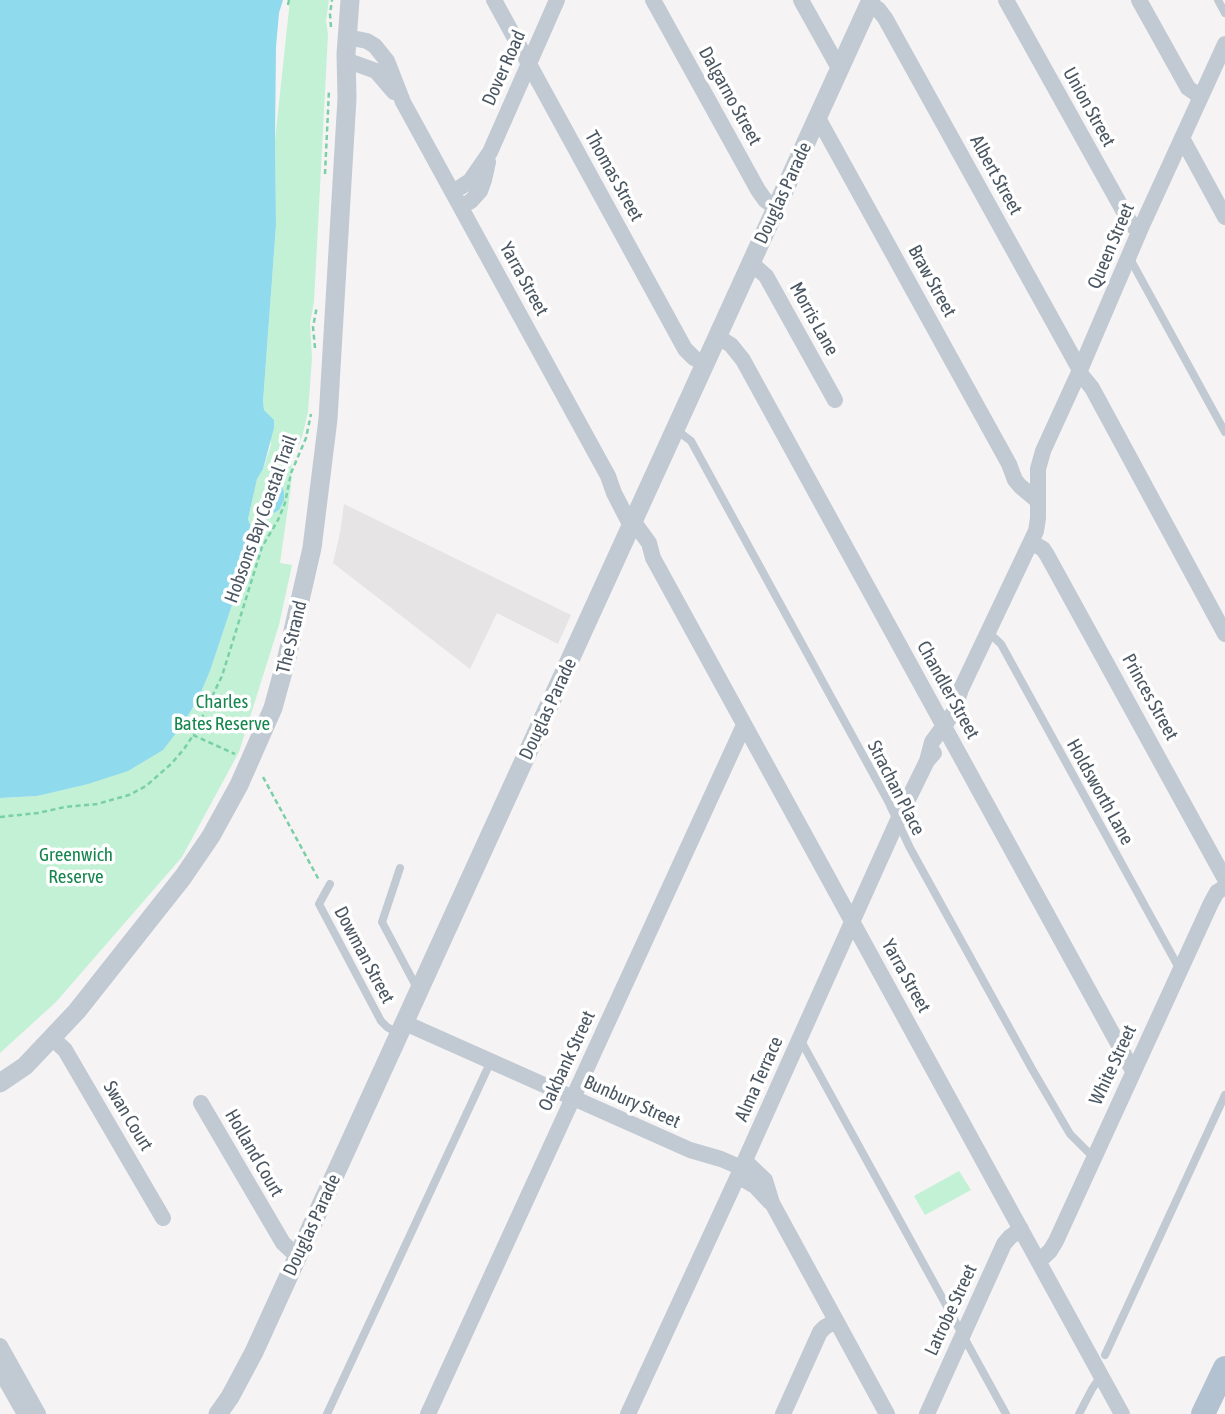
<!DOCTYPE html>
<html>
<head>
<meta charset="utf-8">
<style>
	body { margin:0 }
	canvas { display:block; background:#f5f3f3 }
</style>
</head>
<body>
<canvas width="1225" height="1414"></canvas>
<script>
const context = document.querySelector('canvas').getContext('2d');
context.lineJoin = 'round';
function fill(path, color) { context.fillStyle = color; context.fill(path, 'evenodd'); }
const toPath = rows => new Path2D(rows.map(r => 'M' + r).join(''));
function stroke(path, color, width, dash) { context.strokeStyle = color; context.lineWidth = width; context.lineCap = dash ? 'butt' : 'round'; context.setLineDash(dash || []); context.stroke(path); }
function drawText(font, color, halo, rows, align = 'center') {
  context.font = font + ' "Asap Condensed",sans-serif'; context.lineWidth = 7; context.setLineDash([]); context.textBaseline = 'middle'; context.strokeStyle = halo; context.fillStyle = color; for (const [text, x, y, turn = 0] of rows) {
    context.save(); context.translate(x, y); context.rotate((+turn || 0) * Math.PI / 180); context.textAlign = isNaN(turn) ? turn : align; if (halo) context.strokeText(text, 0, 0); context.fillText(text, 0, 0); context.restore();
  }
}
fill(toPath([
	[344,504,571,615,558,644,497,613,470,669,333,563,340,533]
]), '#e6e4e5');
fill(toPath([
	[290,0,329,0,326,21,328,34,314,302,310,323,312,358,308,412,302,437,292,459,291,486,280,563,292,565,279,625,239,752,182,857,56,1002,0,1053,0,798,37,796,183,724,199,697,210,671,255,536,248,519,257,479,263,469,271,445,267,414,264,410,263,403,276,225,275,140],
	[959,1171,971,1190,925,1215,914,1196]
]), '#c3f1d5');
fill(toPath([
	[0,0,283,0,279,13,276,47,275,140,276,225,263,402,264,410,274,420,274,428,263,469,257,479,248,519,251,527,261,520,266,512,264,495,265,490,271,485,277,484,282,487,284,492,284,500,279,510,272,514,265,523,254,532,255,536,210,671,199,697,183,724,163,750,128,771,88,784,37,796,0,798]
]), '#90daee');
stroke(toPath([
	[288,5,289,0],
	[331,27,330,14,332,0],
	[325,174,329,90],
	[315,348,313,327,317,306],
	[193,735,235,754],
	[263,777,319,880],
	[0,817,38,813,65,807,97,804,129,795,146,786,171,764,184,749,194,734,222,676,262,547,278,520,285,503,291,473,306,438,311,414]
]), '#7ad0a6', 2.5, [5, 3.5]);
stroke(toPath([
	[1218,0,1225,13],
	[1129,257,1225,432],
	[675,429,691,441,888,801,910,848,1032,1069,1070,1134,1094,1158],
	[988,632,1001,644,1179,968],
	[400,868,382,922,417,988],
	[330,884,319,904,381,1021,387,1027,399,1034],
	[800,1039,1006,1414],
	[1105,1355,1225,1095],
	[327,1414,491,1061],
	[1079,1414,1092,1389,1101,1376]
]), '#c1cad2', 8);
stroke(toPath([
	[494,0,685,349,694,358,705,364],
	[653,0,758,190,765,200,776,208],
	[801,0,840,70],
	[1006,0,1128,219,1133,226,1140,230],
	[1139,0,1188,88,1201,97],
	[869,5,878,9,885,18,1080,370],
	[357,39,367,41,375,46,387,61,403,102,608,476,614,493,631,526],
	[354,63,376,71,394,92],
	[818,118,1009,464,1015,480,1020,486,1038,501],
	[1182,138,1225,217],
	[453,192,470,181,490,152,557,0],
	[461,207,471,201,480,191,484,180,488,162],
	[751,263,766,276,835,400],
	[718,337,731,345,743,360,1133,1071],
	[1079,372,1092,388,1225,634],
	[633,521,649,543,653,558,1122,1414],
	[1031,542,1043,549,1047,555,1225,879],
	[927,761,932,742,954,712,961,689,1036,531,1038,518,1038,469,1043,451,1080,370,1140,230,1225,44],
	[405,1023,690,1150,721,1159,742,1168],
	[52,1038,65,1050,163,1218],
	[201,1103,283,1243,298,1257],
	[745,1161,765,1180,772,1203,887,1414],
	[738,1176,755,1186,770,1202],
	[1039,1261,1050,1251,1056,1241,1211,903,1217,892,1225,887],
	[0,1346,38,1414],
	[0,1370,25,1414],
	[428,1414,744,725],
	[628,1414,737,1178,897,822,927,761,934,753],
	[783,1414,820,1332,825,1327,836,1321],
	[927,1414,1004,1244,1010,1237,1021,1229]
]), '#c1cad2', 16);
stroke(toPath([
	[0,1083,25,1066,77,1011,183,877,211,836,239,785,273,708,287,657,312,548,328,419,347,98,346,54,350,0],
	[218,1414,230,1397,254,1352,871,0]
]), '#c1cad2', 19);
stroke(toPath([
	[1203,1414,1225,1368]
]), '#b3c2d1', 24);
drawText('19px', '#4a5661', '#fff', [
	["Dover Road",504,68,-66],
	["Dalgarno Street",730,96,61],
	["Union Street",1089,107,61],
	["Albert Street",996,175,61],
	["Thomas Street",614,176,61],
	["Douglas Parade",783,193,-65],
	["Queen Street",1111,246,-67],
	["Yarra Street",524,279,61],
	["Braw Street",932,281,61],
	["Morris Lane",814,319,61],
	["Hobsons Bay Coastal Trail",261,519,-70],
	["The Strand",292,637,-76],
	["Chandler Street",948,690,61],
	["Princes Street",1150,697,61],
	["Douglas Parade",548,709,-65],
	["Strachan Place",896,788,63],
	["Holdsworth Lane",1100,792,61],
	["Dowman Street",364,955,62],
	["Yarra Street",906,976,61],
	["Oakbank Street",567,1061,-65],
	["White Street",1113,1065,-65],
	["Alma Terrace",759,1079,-66],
	["Bunbury Street",632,1102,24],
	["Swan Court",128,1116,59],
	["Holland Court",254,1153,60],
	["Douglas Parade",312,1225,-65],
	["Latrobe Street",951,1310,-65]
]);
drawText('19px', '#17864f', '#fff', [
	["Charles",222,702],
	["Bates Reserve",222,724],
	["Greenwich",76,855],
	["Reserve",76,877]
]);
</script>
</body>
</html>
